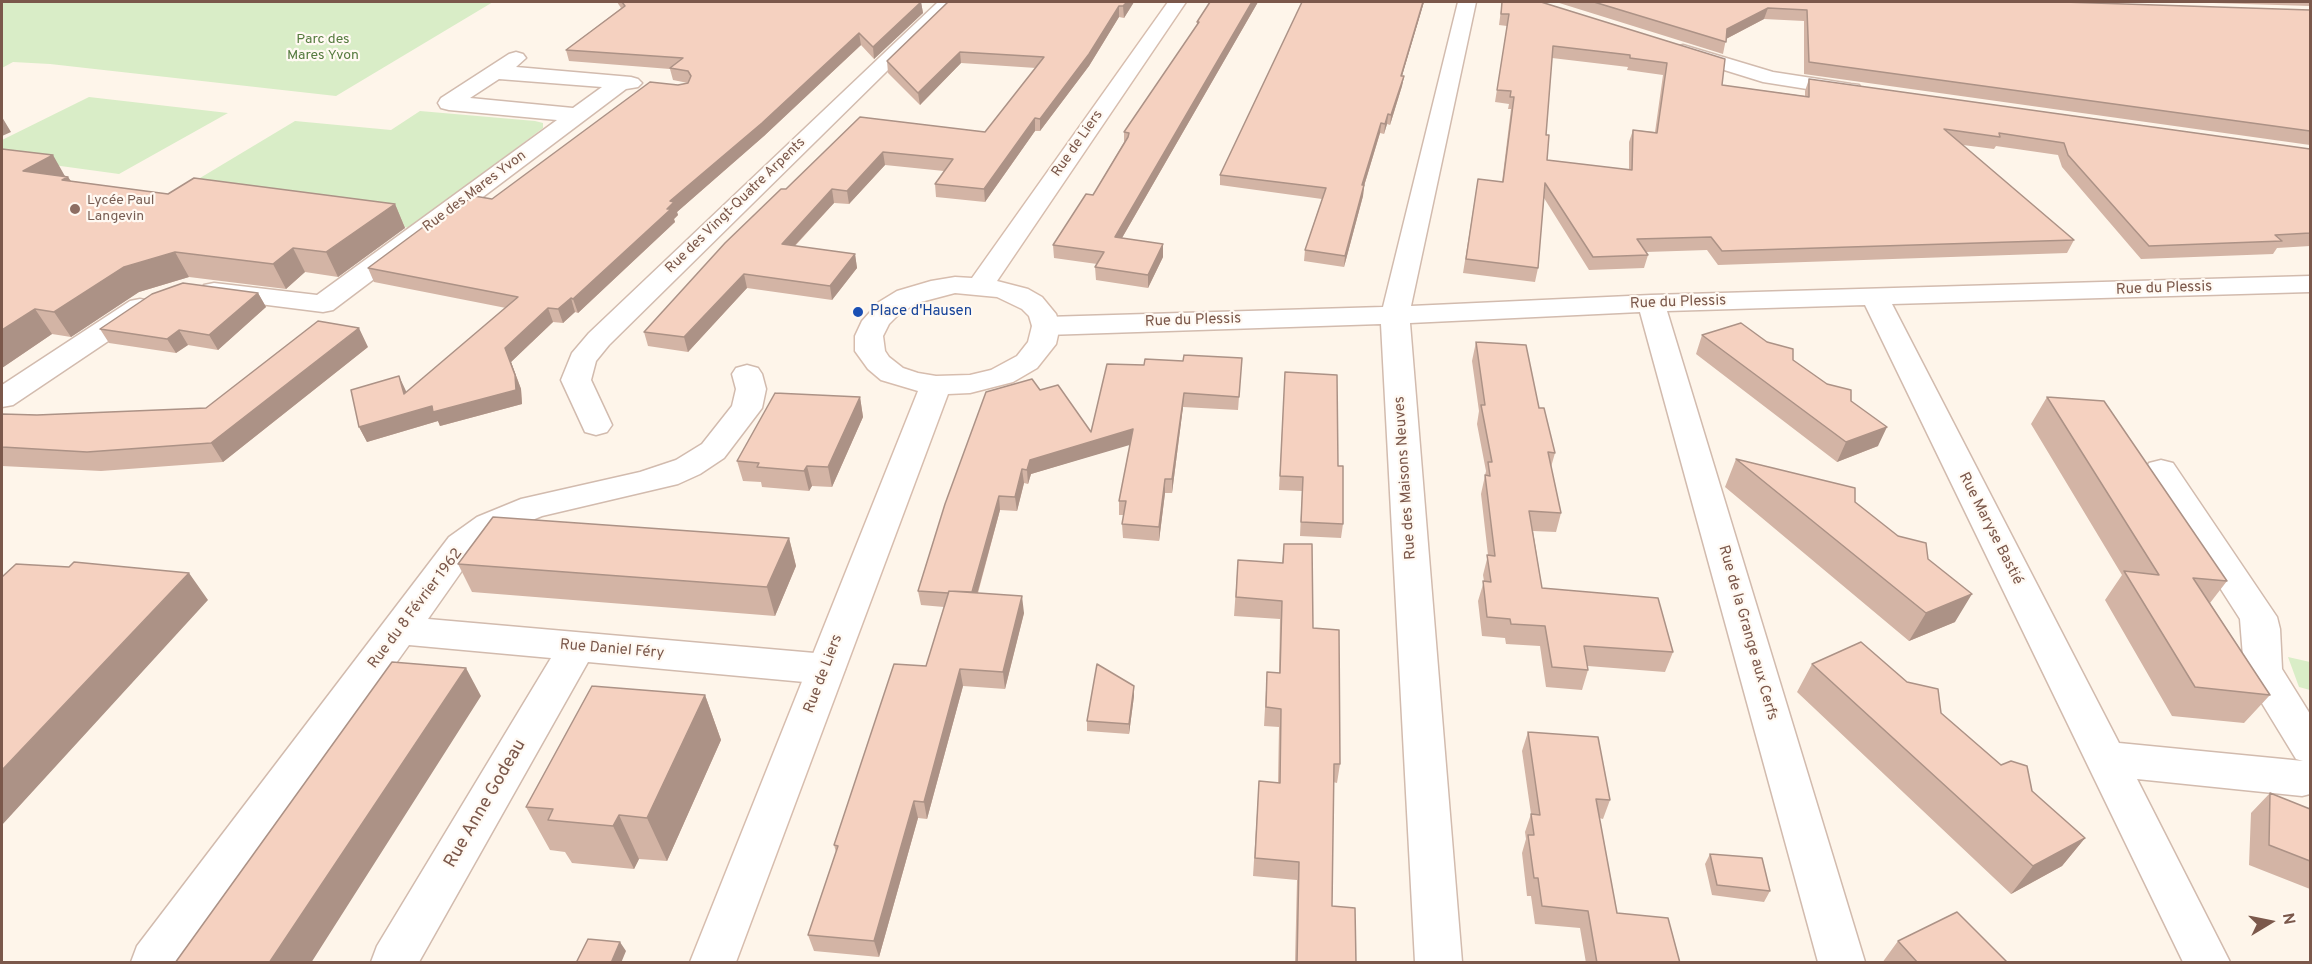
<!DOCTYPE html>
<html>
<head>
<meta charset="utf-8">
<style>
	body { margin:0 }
	#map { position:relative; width:2312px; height:964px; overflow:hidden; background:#fef5ea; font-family:Overpass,sans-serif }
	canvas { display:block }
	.frame { position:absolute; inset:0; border:3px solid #7b584b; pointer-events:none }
	.north { position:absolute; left:2240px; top:892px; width:60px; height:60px; -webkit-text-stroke:4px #fff9f2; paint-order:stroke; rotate:80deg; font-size:16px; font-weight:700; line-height:24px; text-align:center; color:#7b584b }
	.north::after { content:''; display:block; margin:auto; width:21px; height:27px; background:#7b584b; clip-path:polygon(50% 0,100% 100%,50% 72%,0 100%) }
</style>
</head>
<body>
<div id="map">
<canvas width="2312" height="964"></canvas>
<div class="frame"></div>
<div class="north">N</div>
</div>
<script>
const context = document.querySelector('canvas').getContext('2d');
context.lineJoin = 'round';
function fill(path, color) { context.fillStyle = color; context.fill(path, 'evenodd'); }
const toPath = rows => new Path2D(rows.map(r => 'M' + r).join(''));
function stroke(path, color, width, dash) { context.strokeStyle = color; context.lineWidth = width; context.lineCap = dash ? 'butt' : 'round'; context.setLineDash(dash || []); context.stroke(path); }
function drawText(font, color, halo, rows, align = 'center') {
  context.font = font + ' Overpass,sans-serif'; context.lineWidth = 4.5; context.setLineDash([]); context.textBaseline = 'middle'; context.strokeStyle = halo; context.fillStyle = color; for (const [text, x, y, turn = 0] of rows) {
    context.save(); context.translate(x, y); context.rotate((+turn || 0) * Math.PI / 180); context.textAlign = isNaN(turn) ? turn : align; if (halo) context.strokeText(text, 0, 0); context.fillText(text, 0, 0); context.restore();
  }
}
fill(toPath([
	[2,2,493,2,336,96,50,64,13,62,2,68],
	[89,97,228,113,119,174,2,158,2,140],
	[420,111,535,121,543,123,543,128,411,228,170,196,295,121,391,130],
	[2288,657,2310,662,2310,690,2299,687]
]), '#d9edc7');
const street = toPath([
	[938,2,957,2,609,345,596,361,591,380,612,425,607,432,596,435,585,432,561,380,572,353,589,333,938,2],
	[1458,2,1476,2,1411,306,1651,295,2310,276,2310,292,1892,304,2119,743,2303,761,2296,759,2249,682,2244,669,2240,619,2145,471,2149,463,2161,460,2173,463,2277,617,2280,629,2282,669,2310,714,2310,794,2302,796,2137,779,2230,962,2183,962,1865,305,1667,311,1865,962,1818,962,1640,312,1410,323,1462,962,1415,962,1381,324,1046,335,1036,332,1032,326,1036,320,1046,317,1383,307,1458,2],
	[1683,45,1773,72,1851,84,1859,85,1862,90,1859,95,1851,96,1763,82,1676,55,1673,51,1676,47,1683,45],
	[516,52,523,54,526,58,516,67,631,77,638,79,642,83,638,87,626,89,333,310,323,312,204,297,200,291,204,285,214,283,317,295,557,120,449,110,441,108,438,103,441,98,509,54,516,52],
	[499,79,602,87,573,108,470,98,499,79],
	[140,299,150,301,154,307,150,313,13,405,2,407,2,385,130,301,140,299],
	[747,365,758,368,762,374,766,389,762,408,724,458,700,474,678,484,542,516,501,533,473,555,428,619,826,654,840,659,845,669,840,679,826,684,588,662,419,962,371,962,377,946,551,658,409,645,182,962,131,962,137,946,449,537,477,517,521,499,640,472,676,460,702,444,732,406,736,389,732,374,736,368,747,365]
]);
const secondary = toPath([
	[1168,2,1186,2,997,281,1028,289,1042,297,1056,314,1060,326,1056,344,1037,368,1013,382,970,393,948,394,736,962,690,962,918,391,881,380,868,369,855,351,855,336,862,321,879,302,897,291,931,281,955,277,972,278,1168,2],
	[955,293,997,297,1022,309,1029,316,1032,326,1028,342,1017,356,991,370,970,375,936,376,918,373,903,368,889,357,885,351,883,336,889,324,899,314,917,303,955,293]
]);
stroke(street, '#d2bbae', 3);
stroke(secondary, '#d7bdae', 3);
fill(street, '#fff');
fill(secondary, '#fff');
fill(toPath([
	[617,2,921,2,923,13,874,59,861,45,764,136,677,212,678,215,674,219,675,222,578,313,575,312,563,323,553,322,511,362,521,389,522,404,440,426,438,421,367,442,359,427,407,392,506,308,374,282,368,268,440,220,492,199,678,85,688,83,673,80,670,69,569,61,566,50,621,8],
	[948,2,1134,2,1124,18,1119,17,1089,66,1040,131,1035,131,985,202,936,197,935,184,944,171,885,165,849,204,834,203,795,246,855,254,857,268,832,300,747,288,688,352,648,346,644,332,786,189,860,117,985,132,1036,68,961,63,920,105,888,73,887,61],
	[1258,2,1122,238,1163,257,1148,288,1096,280,1095,267,1097,264,1054,258,1053,245,1093,195,1124,142,1124,132,1197,25,1197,22],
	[1424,2,1402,76,1404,76,1402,86,1390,125,1387,124,1384,134,1380,133,1364,186,1363,196,1344,267,1304,261,1305,250,1322,199,1220,185,1220,175],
	[1502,2,1541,2,1722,85,1805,96,1805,91,1809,79,2310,149,2310,246,2277,248,2273,254,2141,259,2062,167,2058,155,1996,146,1994,149,1963,145,2074,240,2067,253,1718,265,1707,250,1646,252,1648,255,1644,268,1589,270,1544,198,1538,268,1535,282,1463,273,1478,179,1502,182,1511,109,1508,109,1509,104,1495,102,1507,26,1499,25],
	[1552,58,1628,67,1627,70,1663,75,1655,132,1633,130,1629,142,1629,170,1547,160,1546,135],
	[1556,2,2063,2,2310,10,2310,146,2310,145,1804,74,1804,21,1764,19,1726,39,1723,54],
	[2181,2,2310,2,2310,6],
	[2,149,68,177,71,181,168,194,395,204,405,228,338,277,305,272,286,289,189,277,139,292,71,337,52,334,2,368],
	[258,293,266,307,218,350,188,345,176,353,109,343,100,329],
	[1702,335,1793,360,1851,401,1878,446,1837,462,1696,354],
	[1476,342,1539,408,1555,453,1551,467,1561,513,1556,532,1533,531,1542,588,1673,652,1665,672,1588,666,1588,670,1582,690,1546,687,1540,646,1506,644,1505,638,1482,636,1478,601,1484,581,1483,575,1488,555,1481,494,1486,471,1477,424,1479,411,1472,361],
	[368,347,223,462,101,471,2,466,2,414,37,415,206,408],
	[1242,358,1238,410,1183,407,1172,493,1165,493,1159,541,1123,538,1122,524,1124,515,1119,515,1119,501,1130,444,1031,474,1028,484,1024,483,1017,511,1000,510,978,593,1024,613,1005,689,963,686,927,819,918,818,879,957,814,951,808,935,836,852,834,845,926,666,944,607,921,605,918,591,1040,390,1091,432,1144,365,1183,361],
	[1285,372,1338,466,1343,524,1341,538,1300,536,1302,491,1279,490],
	[860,397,863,417,832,487,812,486,809,491,762,487,761,482,743,481,737,461],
	[2047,397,2227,581,2210,603,2270,695,2244,723,2172,716,2105,600,2122,575,2031,424],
	[1736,459,1855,502,1955,622,1909,641,1725,487],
	[789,538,796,566,775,616,472,592,458,564],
	[1284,544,1313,628,1340,764,1337,783,1333,782,1332,906,1356,963,1295,963,1297,880,1253,876,1259,781,1278,783,1279,727,1264,726,1267,672,1279,673,1280,619,1234,616,1238,560,1282,563],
	[1812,664,1941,713,2085,838,2062,866,2011,894,1797,692],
	[705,695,721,740,667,861,639,859,634,869,572,863,565,852,550,850,526,807],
	[1134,696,1129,734,1087,731,1087,721],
	[1528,732,1610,800,1603,819,1599,818,1617,913,1680,963,1586,963,1580,928,1535,924,1531,896,1527,896,1522,853,1526,839,1525,832,1531,814,1522,751],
	[2270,793,2310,809,2310,889,2249,865,2251,813],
	[1710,854,1770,891,1764,902,1712,895,1705,864],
	[1898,941,2008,963,1882,963]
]), '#d3b4a5');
fill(toPath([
	[921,2,923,13,874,59,873,47],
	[1127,2,1134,2,1124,18,1123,6],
	[1252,2,1258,2,1115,250,1115,237],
	[1423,2,1424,2,1399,86,1401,76],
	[1119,6,1119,17,1089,66,1040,131,1040,119],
	[1768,8,1764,19,1724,40,1727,29],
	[859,33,861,45,764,136,677,212,678,215,674,219,675,222,578,313,573,299,667,209,670,201],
	[960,52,961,63,920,105,918,93],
	[1404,76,1402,86,1390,125,1391,115],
	[1388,114,1387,124,1384,134,1385,124],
	[2,117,11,132,2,136],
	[1035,118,1035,131,985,202,984,189],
	[1381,123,1380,133,1364,186,1363,196,1344,267,1345,256,1362,185],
	[883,152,885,165,849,204,847,191],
	[53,155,66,178,68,177,83,200,23,171],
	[832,189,834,203,784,257,782,244],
	[395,204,405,228,338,277,326,252],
	[1163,244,1163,257,1148,288,1148,275],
	[293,248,305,272,286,289,273,264],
	[175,252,189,277,139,292,71,337,54,312,124,267],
	[855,254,857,268,832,300,830,286],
	[744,274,747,288,688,352,684,337],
	[258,293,266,307,218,350,209,335],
	[571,298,575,312,563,323,558,309],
	[548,308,553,322,511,362,521,389,522,404,440,426,438,421,367,442,359,427,505,348],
	[35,309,52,334,2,368,2,330],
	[359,328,368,347,223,462,211,443],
	[179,330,188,345,176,353,167,339],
	[399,376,406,391,411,408,404,394],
	[1184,393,1183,407,1172,493,1172,479],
	[860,397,863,417,832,487,828,467],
	[1887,427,1878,446,1837,462,1846,442],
	[1133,429,1133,444,1031,474,1028,484,1027,470,1030,460],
	[807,466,812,486,809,491,804,471],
	[1022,469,1024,483,1017,511,1015,497],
	[1165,479,1165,493,1159,541,1159,527],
	[999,496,1000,510,973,609,972,594],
	[789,538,796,566,775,616,767,587],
	[189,573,208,600,2,825,2,770],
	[1972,594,1955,622,1909,641,1926,613],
	[1022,596,1024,613,1005,689,1003,672],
	[466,668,481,696,311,963,269,963],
	[960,669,963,686,927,819,924,802],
	[1134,686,1134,696,1129,734,1129,724],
	[705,695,721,740,667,861,647,818],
	[914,801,918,818,879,957,874,941],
	[619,815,639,859,634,869,613,826],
	[2085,838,2062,866,2011,894,2033,866],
	[620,942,626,951,621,963,611,963]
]), '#ac9286');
const building = toPath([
	[622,2,921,2,873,47,859,33,762,123,670,201,674,202,667,209,671,209,573,299,571,298,558,309,548,308,505,348,515,375,516,390,433,412,432,406,359,427,351,390,399,376,404,394,518,297,368,268,434,219,440,220,474,196,492,199,650,82,678,85,688,83,691,76,688,71,670,68,683,58,566,50,625,6,622,2],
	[948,2,1127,2,1123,6,1119,6,1089,54,1040,119,1035,118,984,189,935,184,953,159,883,152,847,191,832,189,782,244,855,254,830,286,744,274,684,337,644,332,725,243,781,189,786,189,860,117,985,132,1044,57,960,52,918,93,887,61,948,2],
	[1210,2,1252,2,1115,237,1163,244,1148,275,1095,267,1104,252,1053,245,1086,194,1093,195,1128,137,1129,133,1124,132,1199,22,1197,22,1210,2],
	[1302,2,1423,2,1401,76,1404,76,1391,115,1388,114,1385,124,1381,123,1362,185,1364,185,1345,256,1305,250,1326,188,1220,175,1302,2],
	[1502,2,1541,2,1725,59,1722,85,1809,97,1809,79,2310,149,2310,233,2275,235,2282,241,2149,246,2068,155,2064,143,1999,133,2000,137,1944,129,2074,240,1722,251,1711,237,1637,239,1648,255,1593,257,1545,183,1538,268,1466,259,1478,179,1503,182,1514,97,1510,97,1511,91,1497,90,1509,14,1501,14,1502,2],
	[1553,46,1630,55,1630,58,1667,63,1657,133,1633,130,1632,170,1547,160,1549,135,1546,135,1553,46],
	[1594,2,2063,2,2310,10,2310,131,1809,62,1807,10,1768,8,1727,29,1726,42,1594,2],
	[2,149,53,155,23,171,68,177,62,180,168,194,194,178,395,204,326,252,293,248,273,264,175,252,124,267,54,312,35,309,2,330,2,149],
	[183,283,258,293,209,335,179,330,167,339,100,329,152,294,183,283],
	[318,321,359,328,211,443,87,452,2,447,2,414,37,415,206,408,318,321],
	[1741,323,1767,342,1793,349,1793,360,1827,384,1851,390,1851,401,1887,427,1846,442,1702,335,1741,323],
	[1476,342,1526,345,1539,408,1544,408,1555,453,1548,452,1561,513,1529,511,1542,588,1658,598,1673,652,1584,646,1588,670,1552,667,1545,626,1511,624,1510,619,1487,617,1483,581,1491,582,1487,555,1495,556,1485,475,1490,476,1488,462,1492,462,1481,405,1485,405,1476,342],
	[1184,355,1242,358,1239,397,1184,393,1172,479,1165,479,1159,527,1122,524,1126,501,1119,501,1133,429,1030,460,1027,470,1022,469,1015,497,999,496,972,592,949,591,948,593,918,591,945,504,986,392,1032,379,1040,390,1058,385,1091,432,1107,364,1144,365,1145,359,1183,361,1184,355],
	[1285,372,1337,375,1338,466,1343,466,1343,524,1301,522,1303,477,1280,476,1285,372],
	[775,393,860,397,828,467,807,466,804,471,757,467,759,463,737,461,775,393],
	[2047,397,2104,401,2227,581,2193,578,2270,695,2195,687,2124,571,2159,575,2047,397],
	[1736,459,1855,488,1855,502,1898,536,1926,543,1928,559,1972,594,1926,613,1736,459],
	[493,517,789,538,767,587,458,564,493,517],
	[1284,544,1312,544,1313,628,1339,630,1340,764,1334,764,1332,906,1355,908,1356,963,1297,963,1299,862,1255,858,1259,781,1280,783,1281,709,1266,707,1267,672,1280,673,1282,601,1236,597,1238,560,1283,563,1284,544],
	[74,562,189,573,2,770,2,577,16,564,69,567,74,562],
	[949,591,1022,596,1003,672,960,669,924,802,914,801,874,941,808,935,838,846,834,845,894,664,926,666,949,591],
	[1861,642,1907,682,1938,689,1941,713,2001,765,2011,761,2027,766,2032,791,2085,838,2033,866,1812,664,1861,642],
	[392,662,466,668,269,963,175,963,392,662],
	[1097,664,1134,686,1129,724,1087,721,1097,664],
	[592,686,705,695,647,818,619,815,613,826,548,820,553,809,526,807,592,686],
	[1528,732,1598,737,1610,800,1596,799,1617,913,1668,918,1680,963,1597,963,1588,911,1542,906,1538,878,1534,878,1528,835,1534,835,1531,814,1540,815,1528,732],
	[2270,793,2310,809,2310,861,2269,845,2270,793],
	[1710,854,1762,858,1770,891,1717,885,1710,854],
	[1957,912,2008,963,1918,963,1898,941,1957,912],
	[588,939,620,942,611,963,576,963,588,939]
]);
fill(building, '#f5d1c0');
stroke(building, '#ac9286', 1.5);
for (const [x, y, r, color] of [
	[75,209,6,"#8d6e63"],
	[858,312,6,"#1a4fb4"]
]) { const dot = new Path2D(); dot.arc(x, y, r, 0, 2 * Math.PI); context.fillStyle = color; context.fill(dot); stroke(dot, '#fff9f2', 2); }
drawText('14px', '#557b3f', '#fff9f2', [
	["Parc des",323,40],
	["Mares Yvon",323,56]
]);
drawText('14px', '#7b584b', '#fff9f2', [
	["Rue de Liers",1078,144,-55],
	["Rue des Mares Yvon",475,192,-37],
	["Rue des Vingt-Quatre Arpents",736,206,-44]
]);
drawText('14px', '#785e54', '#fff9f2', [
	["Lycée Paul",87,201],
	["Langevin",87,217]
], 'left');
drawText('15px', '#7b584b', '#fff9f2', [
	["Rue du Plessis",2164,289,-2],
	["Rue du Plessis",1678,303,-2],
	["Rue du Plessis",1193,321,-2],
	["Rue des Maisons Neuves",1406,478,-94],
	["Rue Maryse Bastié",1990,529,63],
	["Rue du 8 Février 1962",416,609,-53],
	["Rue de la Grange aux Cerfs",1747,633,74],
	["Rue Daniel Féry",612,650,5],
	["Rue de Liers",824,674,-69]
]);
drawText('15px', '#164399', '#fff9f2', [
	["Place d'Hausen",870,312]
], 'left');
drawText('18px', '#7b584b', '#fff9f2', [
	["Rue Anne Godeau",486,804,-60]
]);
</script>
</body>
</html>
